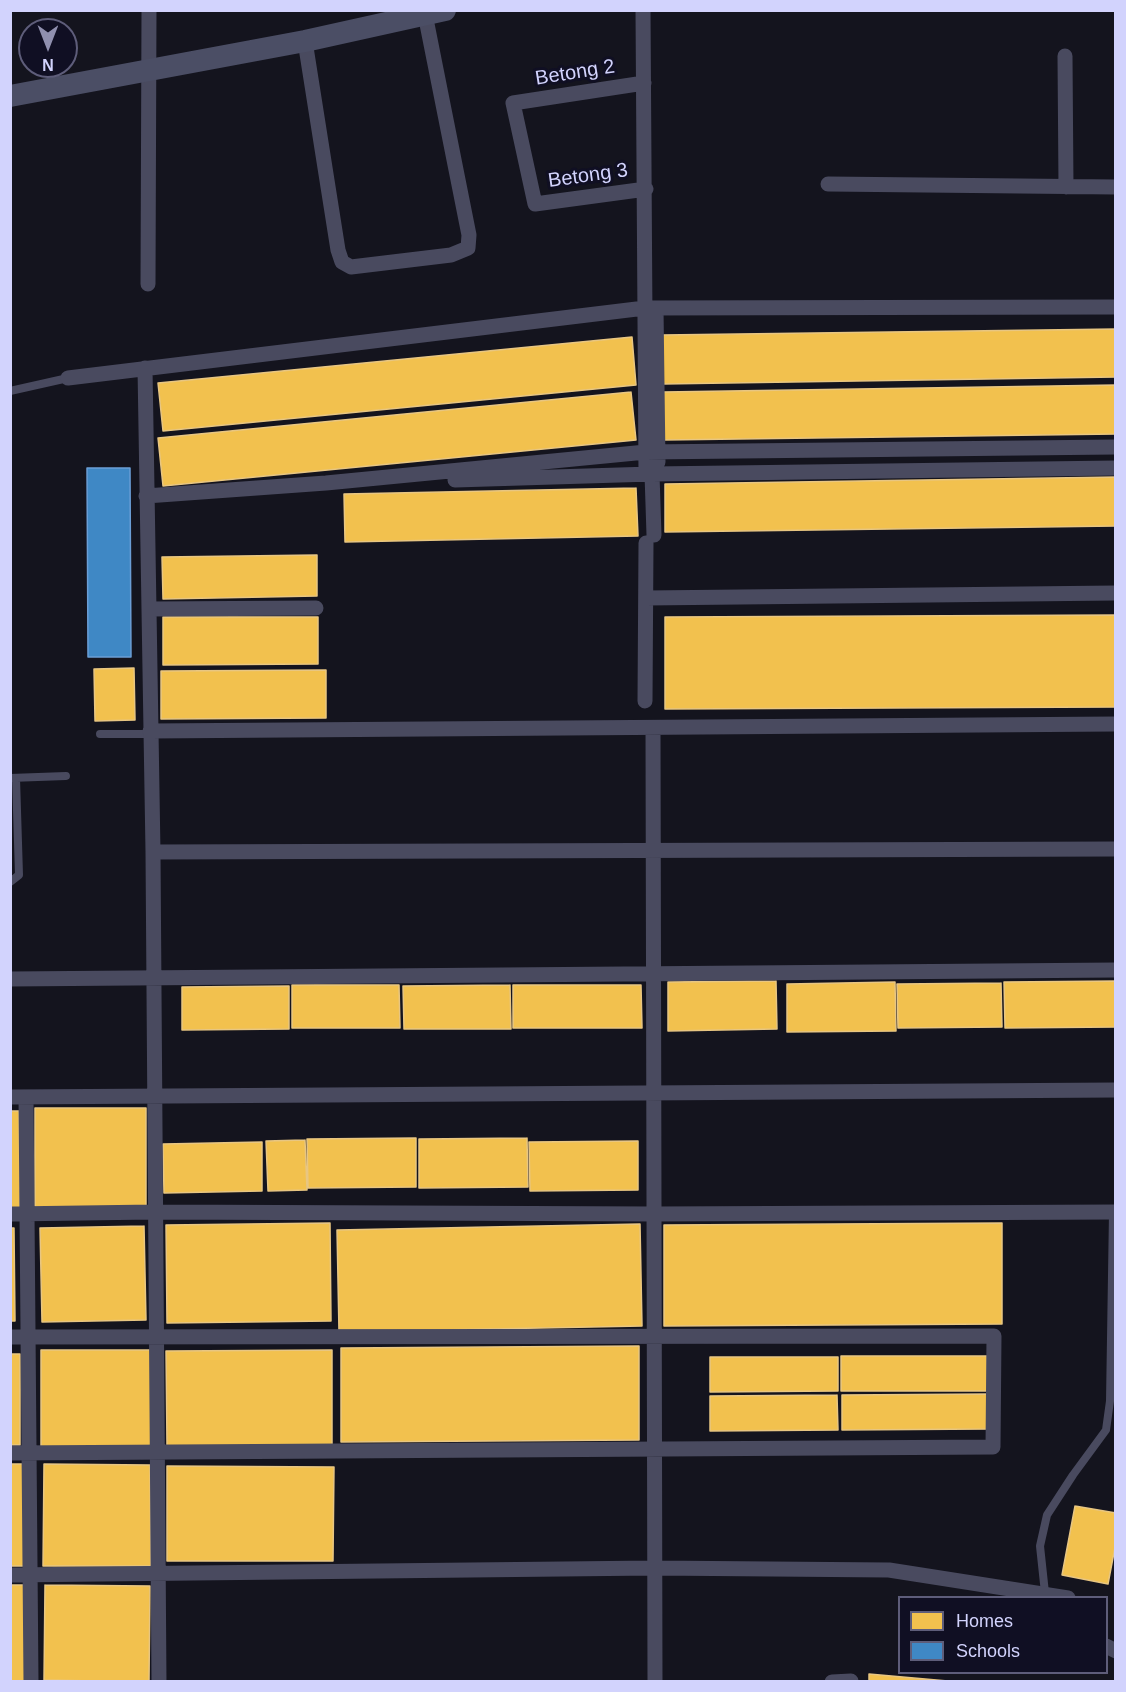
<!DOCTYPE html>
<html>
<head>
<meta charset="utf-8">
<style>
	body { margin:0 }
	#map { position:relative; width:1126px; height:1692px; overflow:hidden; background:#14141e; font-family:Helvetica,sans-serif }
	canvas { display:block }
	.frame { position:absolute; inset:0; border:12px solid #d2d3fd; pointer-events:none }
	.legend { position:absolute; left:898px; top:1596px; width:210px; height:78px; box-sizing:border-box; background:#100f23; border:2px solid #5e5d7a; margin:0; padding:8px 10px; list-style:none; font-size:18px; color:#d2d3fd }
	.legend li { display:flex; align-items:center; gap:12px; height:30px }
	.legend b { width:30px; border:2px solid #5e5d7a }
	.north { position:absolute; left:18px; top:18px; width:60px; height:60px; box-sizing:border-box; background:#100f23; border:2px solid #5e5d7a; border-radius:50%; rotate:180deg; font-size:16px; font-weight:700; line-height:24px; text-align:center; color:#d2d3fd }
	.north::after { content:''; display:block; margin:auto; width:21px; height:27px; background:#9090af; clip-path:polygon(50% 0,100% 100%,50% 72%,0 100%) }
</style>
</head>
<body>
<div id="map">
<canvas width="1126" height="1692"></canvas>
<div class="frame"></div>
<ul class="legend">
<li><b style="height:16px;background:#f2c14e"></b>Homes</li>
<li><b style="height:16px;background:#3f88c5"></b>Schools</li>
</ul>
<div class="north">N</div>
</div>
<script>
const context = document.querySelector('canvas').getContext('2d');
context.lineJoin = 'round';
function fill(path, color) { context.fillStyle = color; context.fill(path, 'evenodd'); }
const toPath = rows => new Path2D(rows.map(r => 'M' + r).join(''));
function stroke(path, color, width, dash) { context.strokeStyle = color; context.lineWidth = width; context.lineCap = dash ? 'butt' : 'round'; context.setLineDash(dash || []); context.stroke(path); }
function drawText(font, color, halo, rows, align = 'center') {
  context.font = font + ' Helvetica,sans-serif'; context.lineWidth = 6; context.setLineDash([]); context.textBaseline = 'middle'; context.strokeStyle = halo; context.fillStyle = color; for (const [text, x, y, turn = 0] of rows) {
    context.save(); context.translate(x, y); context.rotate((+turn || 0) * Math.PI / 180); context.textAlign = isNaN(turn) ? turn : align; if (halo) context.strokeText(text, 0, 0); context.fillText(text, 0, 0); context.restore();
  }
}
const homes = toPath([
	[1116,329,1116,377,663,384,662,335,1116,329],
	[632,337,636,385,163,431,158,383,632,337],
	[1116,385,1116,434,664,440,663,392,1116,385],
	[631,392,636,440,163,486,158,438,631,392],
	[1116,477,1116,526,665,532,665,484,1116,477],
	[636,488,638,536,345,542,344,494,636,488],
	[317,555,317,596,163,599,162,557,317,555],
	[1116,615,1116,707,665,709,665,617,1116,615],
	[163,617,318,617,318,664,163,665,163,617],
	[134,668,135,720,95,721,94,669,134,668],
	[326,670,326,718,161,719,161,671,326,670],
	[776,981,777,1029,668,1031,668,982,776,981],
	[1116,981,1116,1027,1005,1028,1004,982,1116,981],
	[895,982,896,1031,787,1032,787,984,895,982],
	[1001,983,1002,1027,898,1028,897,984,1001,983],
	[292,985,399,985,400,1028,292,1028,292,985],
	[510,985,511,1029,404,1029,403,986,510,985],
	[513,985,641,985,642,1028,513,1028,513,985],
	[289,986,289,1029,182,1030,182,987,289,986],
	[35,1108,146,1108,146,1207,35,1207,35,1108],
	[10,1111,19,1111,20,1211,10,1211,10,1111],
	[416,1138,416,1187,308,1188,307,1139,416,1138],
	[527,1138,528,1187,419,1188,419,1139,527,1138],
	[305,1140,307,1190,268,1191,266,1141,305,1140],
	[638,1141,638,1190,530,1191,529,1142,638,1141],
	[262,1142,262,1191,164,1193,163,1144,262,1142],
	[330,1223,331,1321,167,1323,166,1225,330,1223],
	[1002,1223,1002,1324,664,1326,664,1225,1002,1223],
	[640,1224,642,1326,339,1332,337,1230,640,1224],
	[144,1226,146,1320,42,1322,40,1228,144,1226],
	[10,1228,14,1228,15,1321,10,1321,10,1228],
	[639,1346,639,1440,341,1442,341,1348,639,1346],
	[41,1350,153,1350,153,1448,41,1448,41,1350],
	[332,1350,332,1445,167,1446,166,1351,332,1350],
	[10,1354,20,1354,20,1445,10,1445,10,1354],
	[841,1356,987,1356,988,1391,841,1391,841,1356],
	[710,1357,838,1357,838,1391,710,1392,710,1357],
	[988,1394,988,1429,842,1430,842,1395,988,1394],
	[837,1395,838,1430,710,1431,710,1396,837,1395],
	[10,1464,23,1464,24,1566,10,1566,10,1464],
	[44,1464,150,1465,151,1566,43,1566,44,1464],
	[167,1466,334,1467,333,1561,167,1561,167,1466],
	[1075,1506,1116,1513,1116,1542,1108,1584,1062,1575,1075,1506],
	[10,1585,27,1585,27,1682,10,1682,10,1585],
	[45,1585,150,1586,149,1682,44,1680,45,1585],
	[869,1674,959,1682,869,1682,869,1674]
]);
fill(homes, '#f2c14e');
stroke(homes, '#e8c682', 1.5);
const schools = toPath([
	[87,468,130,468,131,657,88,657,87,468]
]);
fill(schools, '#3f88c5');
stroke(schools, '#6b9ed6', 1.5);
stroke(toPath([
	[10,391,68,378],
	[100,734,151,734],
	[10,778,66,776],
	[10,882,19,875,16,778],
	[1045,1593,1040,1546,1047,1515,1073,1475,1106,1430,1110,1401,1113,1212]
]), '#494a5f', 8);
stroke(toPath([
	[643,10,646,475],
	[305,41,338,250,342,262,351,267,451,255,468,248,469,235,425,14],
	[1065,56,1066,187],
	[644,83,513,103,535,204,646,189],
	[828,184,1116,187],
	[148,284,149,10],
	[656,308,658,462],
	[145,368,153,852,159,1682],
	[68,378,645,308,1116,307],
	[652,474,654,535],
	[455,480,652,474,1116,468],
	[146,496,326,483,646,452,1116,447],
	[646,598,1116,593],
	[149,609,316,608],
	[645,701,646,543],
	[653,728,655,1682],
	[150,731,1116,724],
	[153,852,1116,849],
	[10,979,1116,970],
	[10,1097,1116,1090],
	[26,1097,31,1682],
	[10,1214,154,1212,655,1214,1116,1212],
	[10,1337,994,1336,993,1447,10,1453],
	[10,1575,654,1568,889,1570,1068,1598],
	[1106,1646,1116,1651],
	[832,1682,851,1681]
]), '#494a5f', 15);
stroke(toPath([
	[10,96,305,41,445,10]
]), '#4b4e65', 22);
drawText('20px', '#d2d3fd', '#100f23', [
	["Betong 2",575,73,-9],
	["Betong 3",588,176,-8]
]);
</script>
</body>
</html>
